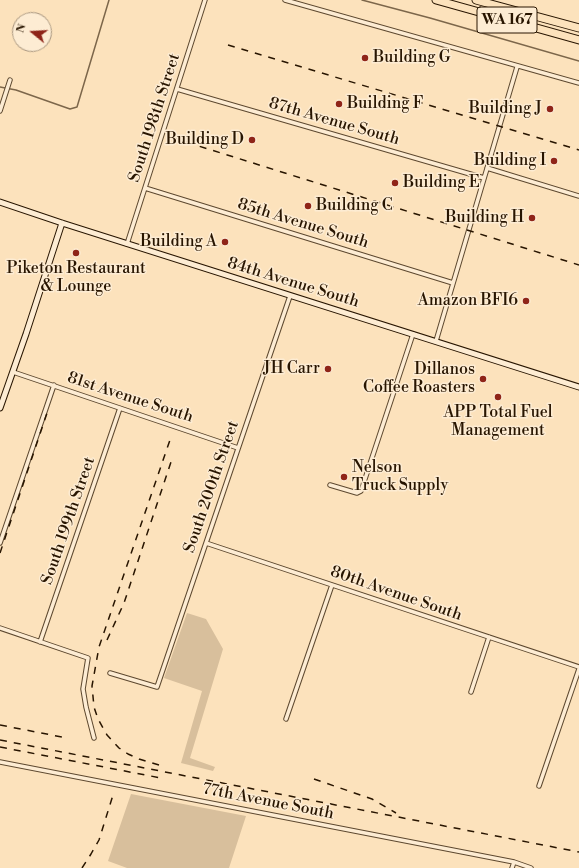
<!DOCTYPE html>
<html>
<head>
<meta charset="utf-8">
<style>
	body { margin:0 }
	#map { position:relative; width:579px; height:868px; overflow:hidden; background:#fce2bc; font-family:"Libre Bodoni",serif }
	canvas { display:block }
	.north { position:absolute; left:12px; top:12px; width:40px; height:40px; box-sizing:border-box; background:#fdecd3; border:1px solid #a8967f; border-radius:50%; rotate:288deg; font-size:11px; font-weight:700; line-height:16px; text-align:center; color:#281500 }
	.north::after { content:''; display:block; margin:auto; width:14px; height:18px; background:#8f2418; clip-path:polygon(50% 0,100% 100%,50% 72%,0 100%) }
</style>
</head>
<body>
<div id="map">
<canvas width="579" height="868"></canvas>
<div class="north">N</div>
</div>
<script>
const context = document.querySelector('canvas').getContext('2d');
context.lineJoin = 'round';
function fill(path, color) { context.fillStyle = color; context.fill(path, 'evenodd'); }
const toPath = rows => new Path2D(rows.map(r => 'M' + r).join(''));
function stroke(path, color, width, dash) { context.strokeStyle = color; context.lineWidth = width; context.lineCap = dash ? 'butt' : 'round'; context.setLineDash(dash || []); context.stroke(path); }
function drawText(font, color, halo, rows, align = 'center') {
  context.font = font + ' "Libre Bodoni",serif'; context.lineWidth = 3; context.setLineDash([]); context.textBaseline = 'middle'; context.strokeStyle = halo; context.fillStyle = color; for (const [text, x, y, turn = 0] of rows) {
    context.save(); context.translate(x, y); context.rotate((+turn || 0) * Math.PI / 180); context.textAlign = isNaN(turn) ? turn : align; if (halo) context.strokeText(text, 0, 0); context.fillText(text, 0, 0); context.restore();
  }
}
fill(toPath([
	[187,613,206,619,223,649,190,758,215,767,213,771,181,763,202,691,164,678],
	[131,794,246,816,229,868,127,868,108,861]
]), '#d8bf9c');
stroke(toPath([
	[362,0,430,18,579,61],
	[0,87,16,90,70,109,77,107,109,0]
]), '#7c664a', 1.5);
const street = toPath([
	[285,0,579,83],
	[177,89,484,178],
	[0,111,10,80],
	[487,168,579,196],
	[145,188,453,283],
	[127,244,205,0],
	[436,341,517,67],
	[13,372,238,448],
	[330,485,357,493,361,491,413,334],
	[0,543,54,385],
	[206,543,579,667],
	[0,628,88,658,83,689,86,707,94,738],
	[40,642,120,408],
	[110,673,157,687,290,296],
	[471,692,489,637],
	[286,719,332,585],
	[0,762,514,862,531,868],
	[539,786,579,669],
	[512,868,514,862]
]);
const secondary = toPath([
	[0,202,62,223,579,387],
	[0,408,26,334,62,223]
]);
const highway = toPath([
	[436,0,579,40],
	[476,0,579,28]
]);
stroke(street, '#5d482f', 5.5);
stroke(secondary, '#281500', 7);
stroke(highway, '#281500', 9);
stroke(street, '#fdecd3', 3.5);
stroke(secondary, '#fdecd3', 5);
stroke(highway, '#fce2bc', 7);
stroke(toPath([
	[228,45,579,150],
	[173,138,579,265],
	[0,553,48,410],
	[107,640,124,603,171,462],
	[0,725,62,737],
	[0,740,579,852],
	[0,747,161,778],
	[159,765,139,759,128,754,119,748,107,735,98,719,94,707,92,686,99,647,171,437],
	[314,779,372,799,396,813],
	[82,868,91,854,99,840,113,795]
]), '#281500', 1.5, [7, 7]);
for (const [x, y, r, color] of [
	[365,58,4,"#8f2418"],
	[339,104,4,"#8f2418"],
	[550,109,4,"#8f2418"],
	[252,140,4,"#8f2418"],
	[554,161,4,"#8f2418"],
	[395,183,4,"#8f2418"],
	[308,206,4,"#8f2418"],
	[532,218,4,"#8f2418"],
	[225,242,4,"#8f2418"],
	[76,253,4,"#8f2418"],
	[526,301,4,"#8f2418"],
	[328,369,4,"#8f2418"],
	[483,379,4,"#8f2418"],
	[498,397,4,"#8f2418"],
	[344,477,4,"#8f2418"]
]) { const dot = new Path2D(); dot.arc(x, y, r, 0, 2 * Math.PI); context.fillStyle = color; context.fill(dot); stroke(dot, '#fdecd3', 1.5); }
for (const [x, y, w] of [
	[507,20,60]
]) { const box = new Path2D(); box.roundRect(x - w / 2, y - 13, w, 26, 3); context.fillStyle = '#fdecd3'; context.fill(box); stroke(box, '#281500', 1); }
drawText('bold 15px', '#281500', null, [
	["WA 167",507,20]
]);
drawText('16px', '#281500', '#fdecd3', [
	["Building G",373,58,"left"],
	["Building F",347,104,"left"],
	["Building J",542,109],
	["Building D",244,140],
	["Building I",546,161],
	["Building E",403,183,"left"],
	["Building C",316,206,"left"],
	["Building H",524,218],
	["Building A",217,242],
	["Piketon Restaurant",76,269,"center"],
	["& Lounge",76,287,"center"],
	["Amazon BFI6",518,301],
	["JH Carr",320,369],
	["Dillanos",475,370],
	["Coffee Roasters",475,388],
	["APP Total Fuel",498,413,"center"],
	["Management",498,431,"center"],
	["Nelson",352,468,"left"],
	["Truck Supply",352,486,"left"]
], 'right');
drawText('16px', '#281500', '#fdecd3', [
	["South 198th Street",155,118,-72],
	["87th Avenue South",334,122,16],
	["85th Avenue South",303,224,17],
	["84th Avenue South",293,283,17],
	["81st Avenue South",130,398,18],
	["South 200th Street",212,487,-71],
	["South 199th Street",69,521,-71],
	["80th Avenue South",396,594,19],
	["77th Avenue South",268,802,11]
]);
</script>
</body>
</html>
